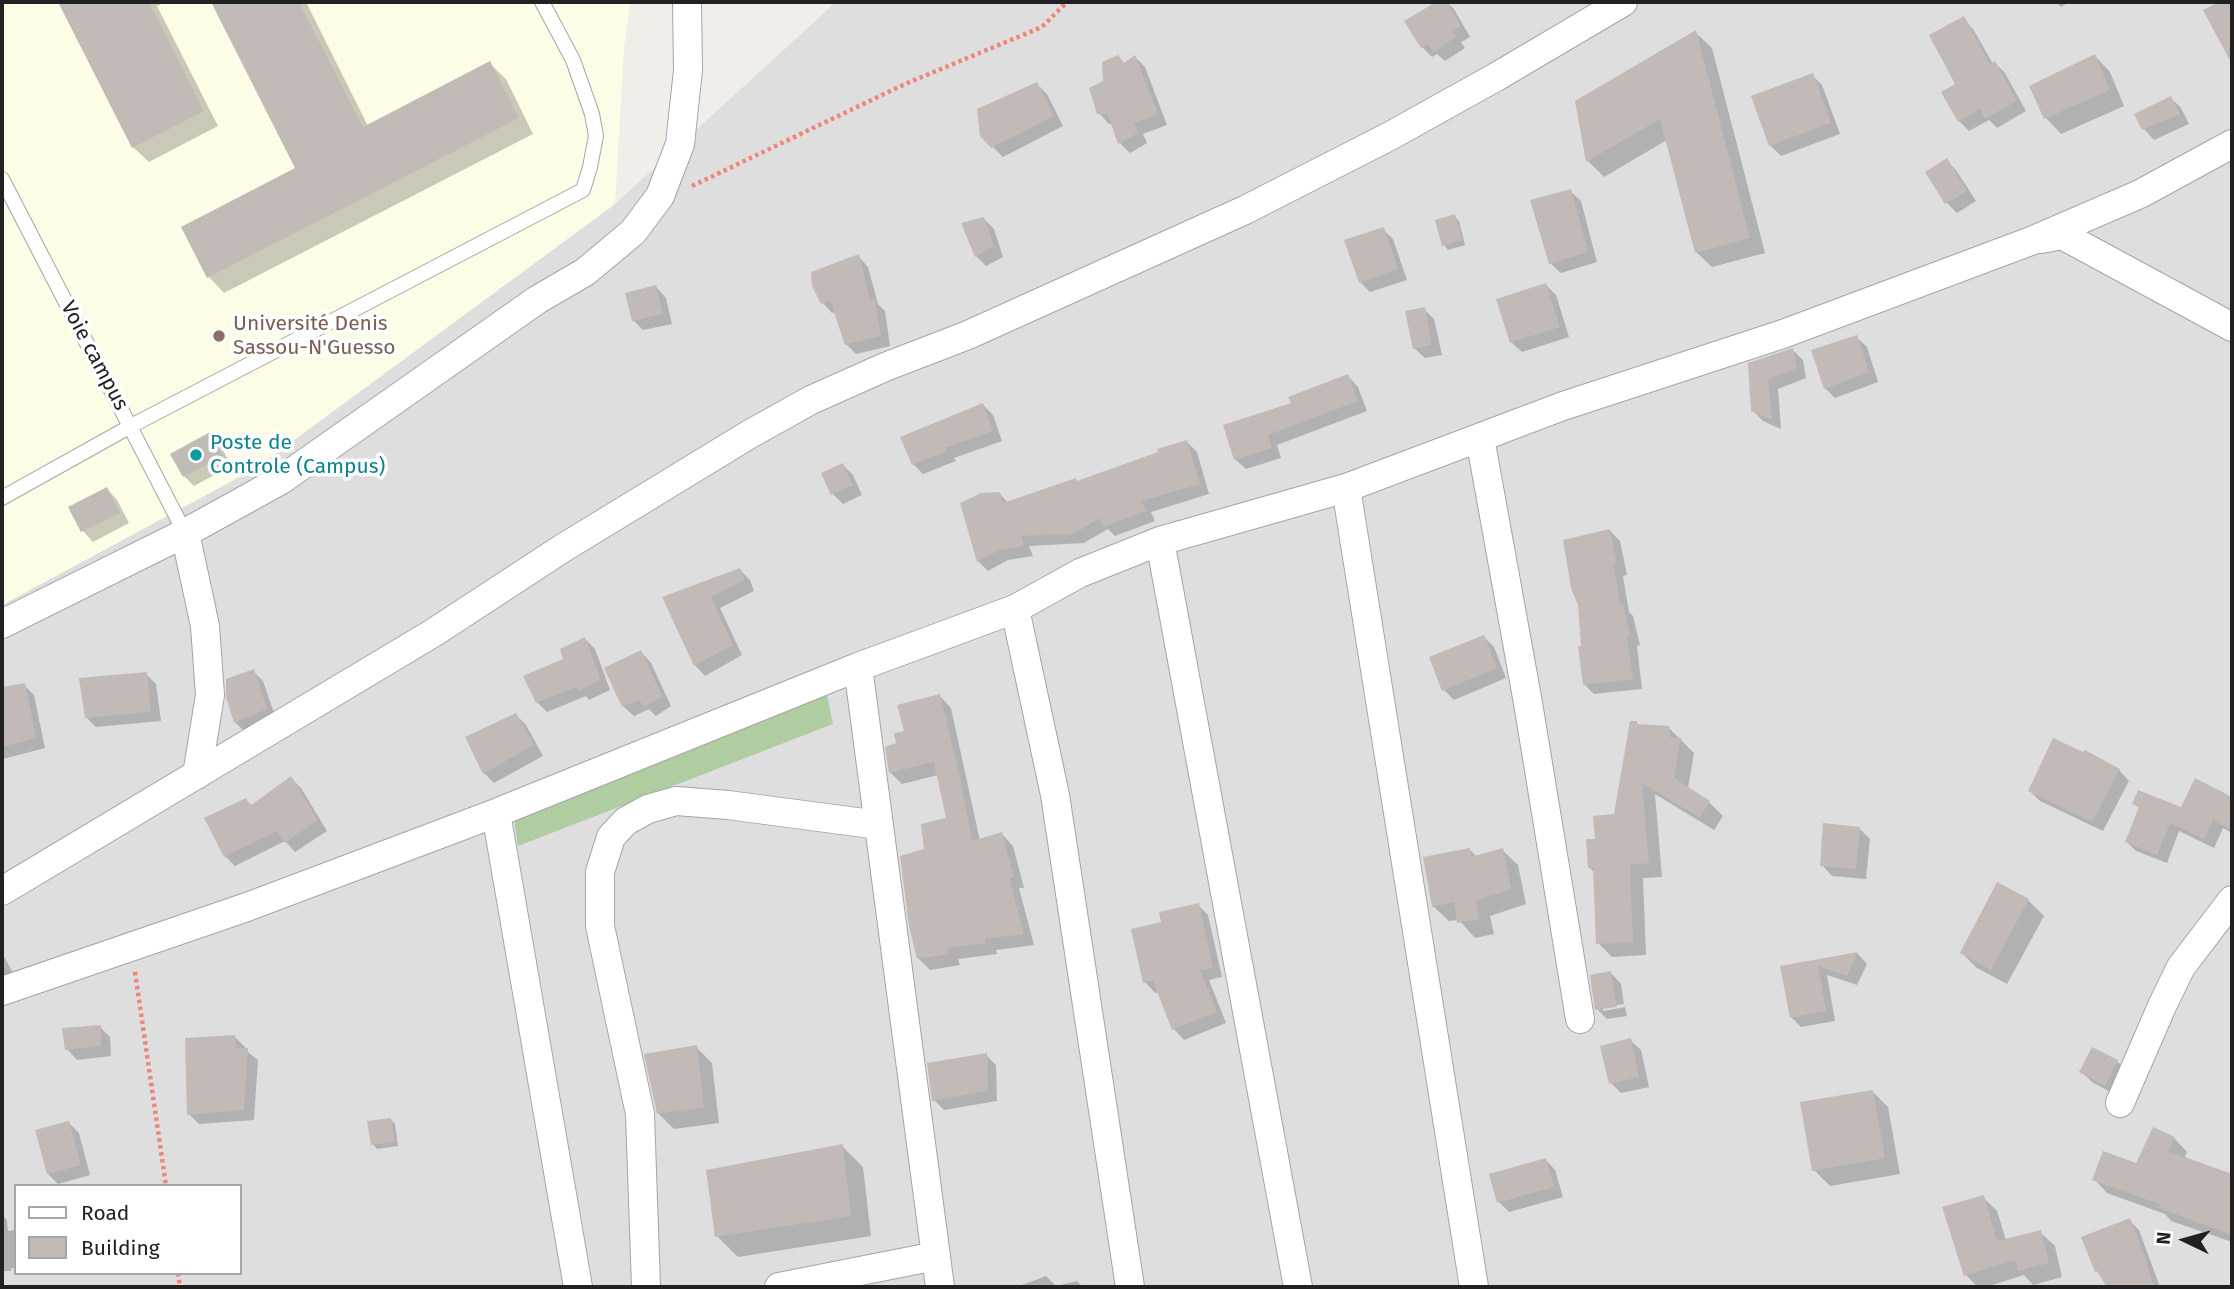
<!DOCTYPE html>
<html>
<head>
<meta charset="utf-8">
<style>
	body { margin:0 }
	#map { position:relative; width:2234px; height:1289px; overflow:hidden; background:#f1eee9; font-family:"Fira Sans",sans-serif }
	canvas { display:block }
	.frame { position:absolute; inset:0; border:4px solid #212121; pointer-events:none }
	.legend { position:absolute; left:14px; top:1184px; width:228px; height:91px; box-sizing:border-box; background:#fff; border:2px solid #a6a6a6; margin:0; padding:9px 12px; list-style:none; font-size:21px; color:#212121 }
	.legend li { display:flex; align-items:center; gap:14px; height:35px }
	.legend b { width:35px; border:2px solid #a6a6a6 }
	.north { position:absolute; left:2150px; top:1205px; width:70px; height:70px; -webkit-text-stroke:5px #fff; paint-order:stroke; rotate:275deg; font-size:19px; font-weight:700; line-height:28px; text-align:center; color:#212121 }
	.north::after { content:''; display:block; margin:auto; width:24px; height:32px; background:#212121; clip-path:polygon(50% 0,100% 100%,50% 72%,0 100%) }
</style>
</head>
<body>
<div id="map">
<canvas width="2234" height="1289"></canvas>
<div class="frame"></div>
<ul class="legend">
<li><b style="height:9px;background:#fff"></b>Road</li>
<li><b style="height:19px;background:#c1bab6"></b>Building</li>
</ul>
<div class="north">N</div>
</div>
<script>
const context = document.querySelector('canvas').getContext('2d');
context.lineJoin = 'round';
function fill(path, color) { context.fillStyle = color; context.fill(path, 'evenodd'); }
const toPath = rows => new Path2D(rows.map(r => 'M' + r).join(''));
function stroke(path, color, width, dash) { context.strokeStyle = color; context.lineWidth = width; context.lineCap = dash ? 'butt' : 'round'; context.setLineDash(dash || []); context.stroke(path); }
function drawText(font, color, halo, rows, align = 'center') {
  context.font = font + ' "Fira Sans",sans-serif'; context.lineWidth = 7; context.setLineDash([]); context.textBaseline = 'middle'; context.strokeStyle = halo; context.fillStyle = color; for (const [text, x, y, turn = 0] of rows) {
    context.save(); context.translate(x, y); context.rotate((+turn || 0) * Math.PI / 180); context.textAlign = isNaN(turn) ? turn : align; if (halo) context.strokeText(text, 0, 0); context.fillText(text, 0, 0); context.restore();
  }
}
fill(toPath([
	[836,2,2232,2,2232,1287,2,1287,2,605,256,468,615,204],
	[16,1186,240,1186,240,1273,16,1273]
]), '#dfdede');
fill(toPath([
	[2,2,630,2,624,50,615,204,256,468,2,605]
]), '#fdfce6');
fill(toPath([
	[826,690,833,724,518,846,514,818]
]), '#afcda1');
fill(toPath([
	[60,2,166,2,157,6,218,126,149,162,133,147],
	[213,2,306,2,368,126,490,64,506,79,533,134,224,293,209,277,183,227,297,169],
	[1440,2,1446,2,1454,9,1470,37,1461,42,1465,48,1445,61,1437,54,1432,57,1422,47,1407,22],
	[2056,2,2069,2,2061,7],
	[1963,18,1973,29,1993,64,1995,63,2005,73,2026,111,1997,128,1989,120,1969,131,1959,121,1958,85],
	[1696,33,1712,48,1765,253,1712,267,1696,252,1667,140,1604,177,1588,161,1576,102],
	[2095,56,2110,72,2124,106,2061,134,2046,118,2032,86],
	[1135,57,1145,67,1167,125,1143,134,1147,143,1130,153,1120,143,1113,124,1109,124,1099,113,1105,82],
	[1812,75,1822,85,1840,134,1781,156,1770,145,1753,97],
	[1037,84,1047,94,1063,126,1003,157,993,147],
	[2171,98,2181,108,2189,124,2154,140,2144,129,2137,115],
	[1946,160,1956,170,1976,201,1957,213,1947,203,1927,172],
	[1570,191,1581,201,1597,262,1561,273,1550,263],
	[1454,216,1459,221,1465,245,1448,250,1444,245],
	[984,219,994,229,1003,257,986,266,976,256],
	[1383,229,1393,239,1407,280,1370,292,1360,282],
	[858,256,868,267,878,304,885,311,890,346,856,354,846,344,836,312,832,313,822,302],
	[1546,285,1556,295,1569,337,1522,352,1511,342],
	[656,287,666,298,672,324,643,330,633,320],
	[1424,309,1434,319,1442,355,1425,358,1414,348],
	[1856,337,1867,347,1878,382,1835,398,1825,388],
	[1793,350,1803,360,1806,378,1778,389,1781,429,1763,421,1752,410,1749,364],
	[1348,376,1358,387,1367,411,1277,445,1281,458,1246,469,1235,459,1293,404],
	[983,405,993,415,1002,441,954,458,956,461,923,474,913,464],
	[210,434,220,444,231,466,194,486,184,476],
	[1187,442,1197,452,1209,494,1151,512,1155,521,1115,536,1108,529,1084,543,1029,546,1033,556,1008,560,988,571,978,561,999,493,1008,503,1078,482],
	[843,465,853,475,862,495,843,504,833,494],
	[107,489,117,500,129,523,93,542,83,531,71,508],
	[1610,531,1620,541,1627,575,1623,576,1629,612,1633,616,1640,645,1637,646,1642,689,1594,694,1584,684,1583,647],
	[740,570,750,580,754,591,720,608,742,655,705,676,695,665,664,598],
	[1484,637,1494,647,1506,678,1454,700,1444,690],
	[585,639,595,649,610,690,589,700,586,696,547,712,537,702,566,660],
	[641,652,651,663,671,706,656,716,649,709,634,716,623,706],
	[253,671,263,681,276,719,245,732,235,722],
	[146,674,156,684,161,721,96,727,86,717],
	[24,685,34,695,45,748,3,759,2,689],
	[940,696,951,708,980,841,1002,834,1013,846,1024,888,1019,888,1034,945,996,950,997,954,958,959,960,965,930,970,918,958,926,850,948,820,938,775,902,784,890,772,898,744,906,733],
	[516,715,526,725,543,756,494,783,484,773],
	[1636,723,1640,726,1669,728,1694,753,1688,788,1709,802,1723,816,1714,830,1655,794,1662,877,1643,878,1646,955,1612,957,1598,943,1595,873,1590,868,1596,841,1616,816],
	[2119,770,2129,781,2103,831,2040,801,2030,791],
	[291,778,301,788,327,831,295,852,285,841,235,866,225,856,246,800,252,806],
	[2196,781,2232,798,2232,833,2223,828,2214,848,2179,831,2167,863,2136,851,2127,842,2140,809,2134,803,2182,810],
	[1859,828,1870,839,1866,879,1832,876,1822,865],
	[1470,850,1477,857,1502,850,1518,865,1526,904,1490,916,1494,934,1475,938,1459,920,1449,921,1433,906],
	[2028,900,2044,916,2007,984,1977,968,1962,953],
	[1198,905,1208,915,1222,977,1209,980,1226,1023,1184,1040,1174,1029,1159,992,1155,993,1145,982,1163,923],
	[2,953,17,980,2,988],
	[1858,954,1867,964,1857,985,1827,975,1835,1021,1801,1027,1791,1017,1782,968],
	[1611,973,1621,984,1624,1004,1603,1007,1603,1011,1625,1007,1627,1016,1607,1019,1597,1009],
	[100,1027,110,1037,111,1056,77,1060,67,1049],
	[234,1036,245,1047,245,1050,258,1060,254,1120,199,1124,189,1114],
	[1630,1040,1641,1050,1649,1087,1621,1093,1611,1083],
	[696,1047,712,1063,719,1123,674,1129,658,1113],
	[986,1055,996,1065,997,1101,944,1110,934,1100],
	[2117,1061,2127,1072,2116,1095,2092,1082,2082,1072],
	[1873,1092,1888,1107,1900,1174,1830,1186,1814,1170],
	[390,1119,395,1124,398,1146,377,1149,373,1144],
	[69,1123,79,1133,90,1175,58,1184,48,1174],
	[2174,1138,2187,1152,2184,1159,2232,1176,2232,1242,2171,1221,2165,1214,2107,1193,2094,1179,2137,1166],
	[842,1146,863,1167,871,1236,738,1257,717,1236],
	[1545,1159,1555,1170,1563,1197,1509,1212,1499,1202],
	[1983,1197,1997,1211,2006,1240,2040,1232,2055,1246,2062,1277,2033,1285,2024,1275,1986,1287,1978,1287,1966,1275],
	[2,1214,7,1220,8,1231,16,1230,16,1267,11,1269,11,1271,2,1271],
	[2129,1220,2139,1230,2160,1287,2108,1287,2097,1271],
	[1046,1276,1056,1286,1077,1281,1083,1287,1022,1287,1022,1285]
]), '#0003');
fill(toPath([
	[58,2,149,2,204,111,132,148],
	[211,2,299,2,363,127,490,61,519,118,207,278,181,227,295,168],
	[1436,2,1447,2,1461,26,1452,32,1456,37,1433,52,1428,44,1421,48,1404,21],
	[2219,2,2232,2,2232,64,2203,10],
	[1964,16,1990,64,1995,61,2017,101,1985,119,1980,109,1958,122,1941,92,1955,84,1929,35],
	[1696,30,1750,238,1695,253,1660,119,1586,162,1575,101],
	[2095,54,2110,90,2044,119,2029,86],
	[1118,55,1124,63,1135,55,1158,114,1134,123,1138,133,1118,144,1108,115,1097,114,1089,88,1103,81,1102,62],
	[1813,73,1831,123,1769,146,1751,96],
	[1037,82,1054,116,991,148,980,136,977,109],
	[2171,96,2180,114,2142,130,2134,114],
	[1947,158,1967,191,1945,204,1925,172],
	[1571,189,1588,252,1549,264,1530,200],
	[1455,214,1462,240,1442,246,1435,220],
	[984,217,994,246,975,257,961,223],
	[1384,227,1398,269,1359,283,1344,240],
	[859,254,870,300,875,299,881,336,845,345,830,300,821,304,812,286,811,272],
	[1546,283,1560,327,1510,343,1496,299],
	[656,285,663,314,632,321,625,293],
	[1425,307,1432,345,1413,349,1405,311],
	[1857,335,1869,372,1824,389,1811,350],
	[1793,348,1797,368,1768,379,1772,420,1751,411,1748,363],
	[1348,374,1358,401,1268,435,1272,448,1234,460,1223,425,1291,403,1288,397],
	[983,403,993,431,945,448,947,451,912,465,900,437],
	[210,432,223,456,183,477,170,454],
	[1187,440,1200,484,1142,501,1146,511,1103,527,1100,518,1073,534,1021,536,1024,546,997,551,977,562,960,503,981,493,1000,492,1003,503,1076,478,1077,481,1158,452,1157,449],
	[843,463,853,485,831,495,821,473],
	[107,487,120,513,81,532,68,507],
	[1610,529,1617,565,1614,566,1620,605,1623,604,1630,635,1627,636,1633,679,1583,685,1578,646,1581,646,1578,605,1571,588,1563,540],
	[740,568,745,580,711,597,733,645,694,666,662,597],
	[1484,635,1497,668,1442,691,1429,657],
	[585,637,601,680,578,691,576,687,536,703,523,676,563,659,560,649],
	[641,650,662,696,644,707,639,700,622,707,604,668],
	[254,669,267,709,234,723,226,697,226,679],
	[147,672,151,712,85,718,79,678],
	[25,683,36,738,2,747,2,687],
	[940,694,960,777,972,841,1002,832,1014,877,1009,877,1024,934,985,939,986,943,948,948,949,954,917,959,909,926,900,856,924,849,921,824,946,818,934,762,889,773,885,747,896,743,894,733,904,731,897,705],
	[516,713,534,745,483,774,465,737],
	[1630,721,1637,721,1637,724,1669,726,1670,737,1681,738,1674,778,1710,801,1700,818,1642,783,1649,863,1630,865,1633,942,1596,944,1593,868,1588,868,1586,839,1595,839,1593,816,1614,814],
	[2053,738,2083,752,2085,750,2120,769,2092,822,2028,791],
	[291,776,318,820,284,843,277,831,224,857,204,818,246,798,250,806],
	[2195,778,2232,797,2232,831,2213,820,2204,839,2170,823,2157,855,2125,842,2139,807,2132,804,2138,790,2181,807],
	[1823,823,1860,827,1856,869,1820,866],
	[1470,848,1471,857,1503,848,1511,889,1476,901,1479,919,1457,923,1454,902,1432,907,1423,857],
	[1997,882,2029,899,1991,970,1960,953],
	[1199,903,1213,968,1200,970,1217,1012,1172,1030,1153,981,1143,983,1131,929,1161,922,1159,912],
	[1858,952,1847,976,1818,966,1826,1011,1790,1018,1780,966],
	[1611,971,1617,1007,1595,1010,1590,975],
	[101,1025,101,1046,65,1050,62,1028],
	[235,1035,236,1048,248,1048,244,1110,187,1115,185,1038],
	[1631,1038,1639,1077,1609,1084,1600,1046],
	[697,1045,704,1107,657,1114,644,1054],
	[2092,1047,2118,1060,2105,1086,2079,1072],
	[987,1053,988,1091,932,1101,927,1063],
	[1873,1090,1885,1158,1812,1171,1800,1102],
	[391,1118,395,1142,371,1145,367,1121],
	[69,1121,81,1165,47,1174,35,1130],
	[2153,1127,2175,1137,2168,1151,2232,1174,2232,1235,2156,1207,2161,1205,2092,1180,2103,1151,2136,1163],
	[843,1144,851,1216,715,1237,706,1170],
	[1546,1158,1554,1187,1497,1203,1489,1174],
	[1984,1195,1997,1241,2041,1230,2049,1263,2018,1271,2015,1260,1964,1276,1942,1207],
	[2130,1218,2145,1257,2154,1287,2106,1287,2098,1271,2095,1272,2081,1237]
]), '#c1bab6');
const service = toPath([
	[2,179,185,533],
	[2,498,131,426,583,190,590,167,596,136,592,114,573,60,542,2]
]);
const minor = toPath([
	[2041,239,2062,235,2232,327],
	[1480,438,1528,703,1580,1019],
	[1346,488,1474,1287],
	[1160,541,1298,1287],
	[1015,609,1055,795,1130,1287],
	[2,624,185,533],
	[858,667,940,1287],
	[197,775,210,695,205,626,185,533,281,480,537,300,585,272,633,232,660,196,680,144,688,70,687,2],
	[496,813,578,1287],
	[2,891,433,633,563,548,750,434,811,400,885,367,968,335,1245,210,1390,136,1496,77,1623,2],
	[2,991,247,907,496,813,858,667,1015,609,1080,573,1160,541,1346,488,1563,406,1783,334,2031,241,2140,194,2232,144],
	[2120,1103,2162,1006,2181,967,2232,900],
	[646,1287,640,1114,600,926,600,872,611,837,626,821,648,809,676,801,728,805,879,825],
	[779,1287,936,1256]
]);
stroke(service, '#a5a5a5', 16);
stroke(minor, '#a5a5a5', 30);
stroke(toPath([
	[692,186,905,84,1042,27,1067,2],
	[135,972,166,1186],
	[178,1273,180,1287]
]), '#ef857b', 4.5, [3.5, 3.5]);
stroke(service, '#fff', 14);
stroke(minor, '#fff', 28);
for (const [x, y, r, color] of [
	[219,336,7,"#8d6e63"],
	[196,455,7,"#0f9aa8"]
]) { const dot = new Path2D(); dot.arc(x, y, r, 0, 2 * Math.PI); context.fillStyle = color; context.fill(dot); stroke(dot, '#fff', 2.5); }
drawText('21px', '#785e54', '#fff', [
	["Université Denis",233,324],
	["Sassou-N'Guesso",233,348]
], 'left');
drawText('21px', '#212121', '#fff', [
	["Voie campus",94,356,62]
]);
drawText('21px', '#0d838f', '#fff', [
	["Poste de",210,443],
	["Controle (Campus)",210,467]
], 'left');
</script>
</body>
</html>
